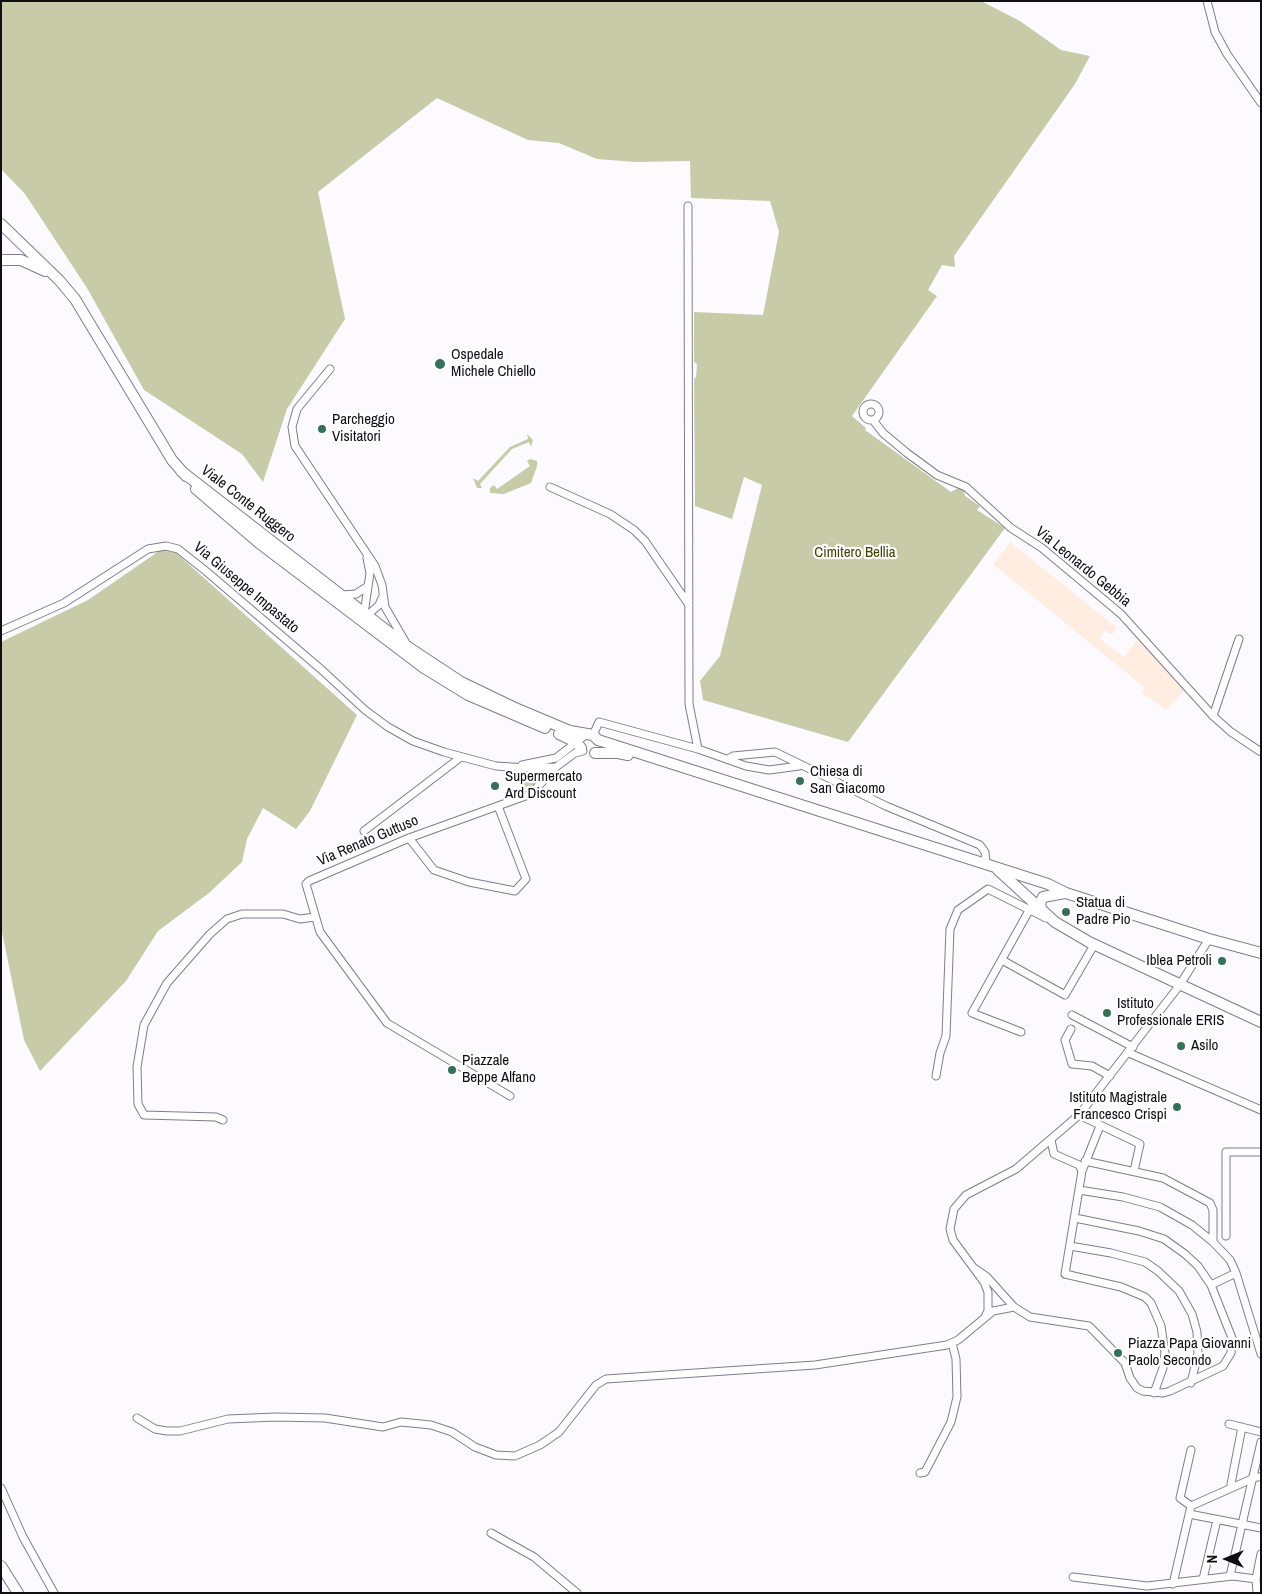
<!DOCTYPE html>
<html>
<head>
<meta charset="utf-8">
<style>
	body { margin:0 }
	#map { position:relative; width:1262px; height:1594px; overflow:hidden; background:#fcfafe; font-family:"Archivo Narrow",sans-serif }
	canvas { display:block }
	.frame { position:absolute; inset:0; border:2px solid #100d14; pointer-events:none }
	.north { position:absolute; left:1202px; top:1534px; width:50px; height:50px; -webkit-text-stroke:4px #fff; paint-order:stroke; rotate:270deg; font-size:14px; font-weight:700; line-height:20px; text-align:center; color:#100d14 }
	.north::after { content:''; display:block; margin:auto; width:18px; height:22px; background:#100d14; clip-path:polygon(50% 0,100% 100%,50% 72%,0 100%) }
</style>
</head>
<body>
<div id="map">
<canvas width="1262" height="1594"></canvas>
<div class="frame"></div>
<div class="north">N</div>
</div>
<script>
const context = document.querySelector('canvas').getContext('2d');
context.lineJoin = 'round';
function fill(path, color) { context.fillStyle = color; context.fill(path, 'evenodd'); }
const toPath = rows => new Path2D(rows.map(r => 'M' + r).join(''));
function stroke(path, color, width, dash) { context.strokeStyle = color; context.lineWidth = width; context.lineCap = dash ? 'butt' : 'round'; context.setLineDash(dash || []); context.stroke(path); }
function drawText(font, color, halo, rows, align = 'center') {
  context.font = font + ' "Archivo Narrow",sans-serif'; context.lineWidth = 4.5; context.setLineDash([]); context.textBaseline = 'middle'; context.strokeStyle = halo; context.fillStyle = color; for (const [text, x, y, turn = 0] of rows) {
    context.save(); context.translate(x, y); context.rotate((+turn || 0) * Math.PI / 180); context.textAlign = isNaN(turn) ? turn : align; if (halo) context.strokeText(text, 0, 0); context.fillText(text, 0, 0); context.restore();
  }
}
fill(toPath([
	[1010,542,1117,628,1112,635,1105,630,1100,639,1124,657,1139,638,1155,655,1184,690,1166,710,1142,693,1145,688,993,564]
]), '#ffede2');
fill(toPath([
	[1,1,981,1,1020,21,1061,50,1090,56,1075,84,954,256,955,267,942,265,928,290,937,296,852,416,866,428,865,430,951,492,960,487,964,490,965,496,980,506,977,510,1005,528,848,742,703,700,700,681,720,656,762,485,744,477,732,519,695,506,694,379,696,377,697,364,694,362,694,312,763,315,779,232,770,201,691,198,690,161,635,162,597,159,559,143,528,140,437,98,318,192,345,319,287,409,263,482,242,454,144,390,87,288,25,194,1,169],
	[527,434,533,440,531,447,529,442,512,449,480,484,482,488,477,488,473,478,478,481,510,447,528,439],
	[530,459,537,461,537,466,531,483,504,494,490,493,490,488,494,485,497,489,530,466,527,461],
	[162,549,175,552,357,715,310,811,296,829,263,808,247,839,242,862,209,893,158,931,126,981,40,1071,24,1040,1,927,1,642,88,600],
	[529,777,535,778,537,782,528,789,521,781]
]), '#c7cba8');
const minor = toPath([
	[1207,1,1215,32,1227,54,1261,103],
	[688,206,689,704,698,749],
	[330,369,297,409,292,427,295,446,375,566,382,585,385,607,406,643],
	'863 412a8 8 0 1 1 16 0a8 8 0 1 1-16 0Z',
	[873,420,883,433,907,453,937,475,966,487,1011,528,1042,548,1121,614,1213,716,1231,732,1261,752],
	[550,487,610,514,634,530,645,541,689,605],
	[342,595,356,594,368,586],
	[363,614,370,613,379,605,382,598],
	[364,614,370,573,367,558],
	[1,631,64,603,148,549,166,546,178,549,207,572,323,671,365,710,388,727,413,741,444,752,496,766,527,768,556,767,575,753,583,751],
	[1213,716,1239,639],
	[593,735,599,722,698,749,746,766,769,770,799,766],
	[728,759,733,756,775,752,886,806,980,845,985,852,986,863],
	[522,765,556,758,583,737],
	[364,831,461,757],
	[409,838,434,870,469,882,515,891,526,879,498,806],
	[1002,960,1065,995,1094,945],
	[1072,1015,1133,1047],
	[1071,1029,1065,1040,1072,1064,1092,1066,1110,1076],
	[1021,1032,972,1013,1031,907],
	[1129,1053,1261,1110],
	[936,1076,940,1053,946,1036,950,929,958,910,988,889,1046,918],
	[510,1096,387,1023,320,932,306,884,309,881,409,838,531,794,556,767],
	[1079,1115,1140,1144,1134,1171],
	[223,1120,216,1117,144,1115,138,1104,137,1067,144,1025,167,983,210,934,227,919,242,914,283,914,300,919,315,917],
	[1100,1126,1082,1171,1065,1274,1121,1287,1145,1297,1151,1303,1161,1326,1165,1353,1163,1368,1154,1393],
	[1051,1140,1054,1154,1079,1165,1082,1171],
	[1085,1161,1163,1178,1210,1203,1213,1210,1213,1242],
	[1079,1190,1123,1197,1160,1207,1192,1225,1213,1242,1230,1260,1236,1273,1261,1354],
	[1226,1236,1226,1152,1261,1152],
	[1070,1246,1111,1253,1145,1262,1158,1271,1179,1291,1192,1314,1197,1332,1198,1353,1191,1383],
	[974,1268,987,1277,1014,1307,1030,1317,1089,1326,1125,1363,1130,1378,1137,1388,1143,1391,1163,1393,1170,1391,1223,1366,1231,1353,1232,1338,1211,1285,1198,1266,1185,1254,1164,1239,1139,1231,1075,1218],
	[1211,1285,1236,1273],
	[985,1317,988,1311,988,1292,984,1282,953,1240,950,1229,954,1209,966,1195,1016,1169,1079,1115,1179,986,1209,939],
	[137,1418,155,1429,167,1431,180,1431,228,1419,276,1417,325,1418,383,1427,401,1422,431,1425,452,1432,475,1447,496,1455,515,1456,540,1445,559,1432,596,1385,606,1379,815,1365,947,1345,958,1340,993,1311,1014,1307],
	[1229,1424,1261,1432],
	[1191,1450,1180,1498,1191,1506],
	[920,1473,925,1472,951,1422,957,1397,956,1359,952,1343],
	[1231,1484,1242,1427],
	[1,1488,23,1537,54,1593],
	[1191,1506,1256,1477,1261,1477],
	[1189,1514,1261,1528],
	[491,1533,534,1557,577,1593],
	[1230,1576,1261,1442],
	[1073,1577,1147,1586,1233,1576,1256,1579],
	[1203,1579,1217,1520],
	[1173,1584,1191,1506],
	[1257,1593,1256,1579,1261,1554]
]);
const secondary = toPath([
	[1,224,59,280,75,299,172,460,186,476],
	[1,260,21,260,45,271],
	[181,471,408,647,461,682,513,707,570,731,593,735,598,740,1048,884,1066,893,1209,939,1261,953],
	[196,489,259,543,424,668,468,695,545,728],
	[559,734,576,742,581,748],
	[595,753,618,753,628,755],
	[998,870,1055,922,1089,942,1261,1022],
	[1041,909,1040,903,1043,897,1065,893]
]);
const primary = toPath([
	[1,1566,18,1593]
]);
stroke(minor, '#847a8d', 9);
stroke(secondary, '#847a8d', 12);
stroke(primary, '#847a8d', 12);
stroke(minor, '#fff', 7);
stroke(secondary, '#fff', 10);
stroke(primary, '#fff', 10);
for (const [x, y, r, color] of [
	[440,364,6,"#377058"],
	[322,429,5,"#377058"],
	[800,781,5,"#377058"],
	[495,786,5,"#377058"],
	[1066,912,5,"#377058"],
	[1222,961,5,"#377058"],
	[1107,1013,5,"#377058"],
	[1181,1046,5,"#377058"],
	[452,1070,5,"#377058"],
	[1177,1107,5,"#377058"],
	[1118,1353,5,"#377058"]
]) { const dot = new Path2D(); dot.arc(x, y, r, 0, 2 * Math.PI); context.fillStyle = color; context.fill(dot); stroke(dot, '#fff', 2); }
drawText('15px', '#100d14', '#fff', [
	["Ospedale",451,355],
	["Michele Chiello",451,372],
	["Parcheggio",332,420],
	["Visitatori",332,437],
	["Chiesa di",810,772],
	["San Giacomo",810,789],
	["Supermercato",505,777],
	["Ard Discount",505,794],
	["Statua di",1076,903],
	["Padre Pio",1076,920],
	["Iblea Petroli",1212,961,"right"],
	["Istituto",1117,1004],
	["Professionale ERIS",1117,1021],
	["Asilo",1191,1046],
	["Piazzale",462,1061],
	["Beppe Alfano",462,1078],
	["Istituto Magistrale",1167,1098,"right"],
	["Francesco Crispi",1167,1115,"right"],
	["Piazza Papa Giovanni",1128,1344],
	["Paolo Secondo",1128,1361]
], 'left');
drawText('15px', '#100d14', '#fff', [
	["Viale Conte Ruggero",248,504,38],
	["Via Leonardo Gebbia",1083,567,39],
	["Via Giuseppe Impastato",246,588,40],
	["Via Renato Guttuso",368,841,-23]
]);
drawText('15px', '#3f4400', '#fff', [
	["Cimitero Bellia",855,553]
]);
</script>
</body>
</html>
